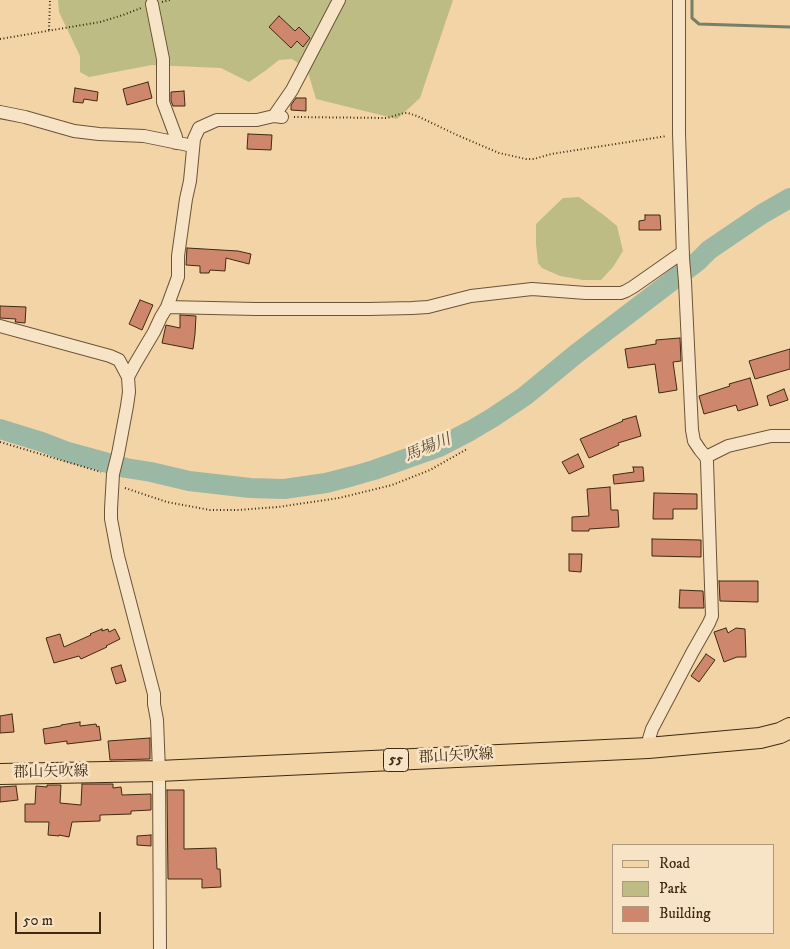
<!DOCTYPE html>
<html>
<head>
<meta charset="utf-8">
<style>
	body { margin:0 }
	#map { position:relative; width:790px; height:949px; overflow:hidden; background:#f3d4a7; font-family:"IM FELL DW Pica",serif }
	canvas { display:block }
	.legend { position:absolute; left:612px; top:844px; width:162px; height:90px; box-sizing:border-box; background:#f7e3c6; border:1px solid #ad997e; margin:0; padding:6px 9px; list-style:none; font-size:15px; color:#3e2a12 }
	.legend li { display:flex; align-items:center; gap:10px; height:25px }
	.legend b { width:25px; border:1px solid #ad997e }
	.scale { position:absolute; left:15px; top:912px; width:86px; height:22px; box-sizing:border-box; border:2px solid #3e2a12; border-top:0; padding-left:6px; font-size:15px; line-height:18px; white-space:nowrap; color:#3e2a12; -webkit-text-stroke:4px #f7e3c6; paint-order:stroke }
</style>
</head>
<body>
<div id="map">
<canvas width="790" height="949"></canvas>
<ul class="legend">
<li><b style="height:6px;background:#f3d4a7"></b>Road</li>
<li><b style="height:14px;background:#bdbc85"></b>Park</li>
<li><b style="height:14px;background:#ce876c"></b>Building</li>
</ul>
<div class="scale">50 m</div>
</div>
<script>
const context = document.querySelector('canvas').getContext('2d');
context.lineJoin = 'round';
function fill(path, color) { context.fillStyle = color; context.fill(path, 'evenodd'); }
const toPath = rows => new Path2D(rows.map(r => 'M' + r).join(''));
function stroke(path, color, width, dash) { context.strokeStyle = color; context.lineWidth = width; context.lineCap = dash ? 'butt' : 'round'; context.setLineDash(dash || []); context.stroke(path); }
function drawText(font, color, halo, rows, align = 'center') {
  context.font = font + ' "IM FELL DW Pica","Noto Serif JP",serif'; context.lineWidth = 5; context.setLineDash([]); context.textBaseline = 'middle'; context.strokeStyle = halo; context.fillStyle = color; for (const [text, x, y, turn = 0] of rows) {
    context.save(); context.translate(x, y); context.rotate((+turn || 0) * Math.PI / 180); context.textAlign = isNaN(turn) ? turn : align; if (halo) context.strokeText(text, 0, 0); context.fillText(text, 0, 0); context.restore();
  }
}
fill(toPath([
	[58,0,453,0,420,98,397,119,316,99,307,69,292,59,279,60,265,71,249,82,221,68,152,65,89,77,80,72,80,56,59,12],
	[579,197,605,216,617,226,623,251,613,267,601,280,583,280,560,276,542,268,538,263,536,244,536,224,563,198]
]), '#bdbc85');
stroke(toPath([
	[692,0,692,18,699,24,790,27]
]), '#767f6a', 3);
stroke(toPath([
	[0,429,42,442,68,452,126,468,151,472,189,481,250,488,284,489,326,483,353,476,374,470,439,447,470,431,492,418,525,396,576,354,698,261,709,250,762,214,790,198]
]), '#9bb8a5', 20);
const building = toPath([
	[279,16,295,31,299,27,310,38,303,47,297,41,291,48,269,27,279,16],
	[148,82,152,98,127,105,123,89,148,82],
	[75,88,98,92,97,101,84,99,83,103,73,102,75,88],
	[184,91,185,106,173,106,171,101,171,92,184,91],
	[296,98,306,98,306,111,291,110,291,105,296,98],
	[248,134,272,135,271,150,247,149,248,134],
	[645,215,660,215,661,230,639,230,639,221,645,220,645,215],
	[187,248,238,251,251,254,249,264,226,258,225,271,210,270,209,273,200,273,200,266,186,265,187,248],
	[140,300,153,305,142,330,129,324,140,300],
	[0,306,26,307,25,323,15,322,16,319,0,318,0,306],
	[180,315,196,316,195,334,193,349,162,343,166,325,180,328,180,315],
	[680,338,681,361,673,362,677,390,659,393,655,364,628,368,625,349,656,344,656,340,680,338],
	[790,349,790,369,755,379,749,361,790,349],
	[750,378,758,405,738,411,736,405,704,414,699,396,730,386,729,384,750,378],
	[784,389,788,400,770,406,767,396,784,389],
	[636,416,641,436,618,443,619,445,589,458,580,439,623,421,622,420,636,416],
	[578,454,584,467,569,474,562,462,578,454],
	[633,467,643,467,644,481,614,484,613,475,634,472,633,467],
	[610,487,611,510,618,510,619,527,589,529,589,531,572,531,572,517,589,516,587,489,610,487],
	[654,493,697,494,697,509,673,509,673,519,653,519,654,493],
	[652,539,701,540,701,557,652,556,652,539],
	[569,554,582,554,581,572,569,571,569,554],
	[719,581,758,581,758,602,720,601,719,581],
	[680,590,703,591,704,608,679,608,680,590],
	[726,628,728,633,736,628,745,629,746,657,737,657,724,662,714,632,726,628],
	[102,629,102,631,108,629,109,632,115,629,120,639,106,646,107,647,81,659,79,656,54,663,46,638,60,634,64,647,91,635,90,634,102,629],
	[706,654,715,660,699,682,691,676,706,654],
	[121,665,126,681,116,684,111,668,121,665],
	[12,714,14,732,0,733,0,716,12,714],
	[80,722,80,726,96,724,97,727,99,726,101,740,67,744,67,741,45,744,43,729,61,726,61,725,80,722],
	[150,738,150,759,110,760,108,741,150,738],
	[82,784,113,784,113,788,121,787,122,795,151,794,151,810,131,811,131,814,100,815,100,821,72,822,69,837,59,835,59,836,48,835,49,822,25,822,25,804,35,804,36,786,47,787,47,785,61,785,60,803,81,805,82,784],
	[16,786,18,800,0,802,0,787,16,786],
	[167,790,184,790,184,849,216,848,217,869,220,869,221,887,202,888,202,879,168,879,167,790],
	[151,835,151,846,137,845,137,836,151,835]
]);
fill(building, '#ce876c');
stroke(building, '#3e2a12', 1);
const street = toPath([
	[152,4,163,59,163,102,176,137,176,143],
	[0,112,25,117,74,131,99,134,144,136,193,146],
	[274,116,292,90,339,0],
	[167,307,256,309,369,309,412,308,428,307,471,296,532,289,586,293,621,293,626,291,633,287,683,252],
	[0,326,110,356,119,360,128,377,129,392,127,406,118,454,113,474,111,509,111,519,118,556,154,694,154,704,157,720,159,771,160,949],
	[128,377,135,364,154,332,161,317,167,307,178,277,178,256,186,199,190,181,194,139,199,128,217,120,257,120,274,116,282,117],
	[706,457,728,446,771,436,790,436],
	[648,748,649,739,652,729,692,653,709,623,712,616,707,462,706,457,700,450,694,441,692,430,685,282,683,258,679,133,679,0]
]);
const primary = toPath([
	[0,774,159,771,648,748,760,738,780,733,790,728]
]);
stroke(street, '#6b5437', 14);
stroke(primary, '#3e2a12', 22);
stroke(toPath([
	[162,2,170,0],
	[49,30,50,0],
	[0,39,100,22,123,15,141,8],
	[294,117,387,118,404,113,408,113,417,116,457,135,499,153,526,159,534,159,551,154,667,136],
	[0,442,101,472],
	[125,488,167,502,210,510,237,510,278,507,339,498,392,485,430,470,467,449]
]), '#3e2a12', 2, [1, 2.5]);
stroke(street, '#f7e3c6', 12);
stroke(primary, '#f3d4a7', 20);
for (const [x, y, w] of [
	[396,760,25]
]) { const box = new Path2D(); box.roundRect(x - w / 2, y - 11.5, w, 23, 4); context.fillStyle = '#f7e3c6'; context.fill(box); stroke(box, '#3e2a12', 1); }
drawText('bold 14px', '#3e2a12', null, [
	["55",396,760]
]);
drawText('15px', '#3e2a12', '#f7e3c6', [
	["郡山矢吹線",456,757,-3],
	["郡山矢吹線",51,773,-1]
]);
drawText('italic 16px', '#554e37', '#f7e3c6', [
	["馬場川",428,449,-22]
]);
</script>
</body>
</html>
